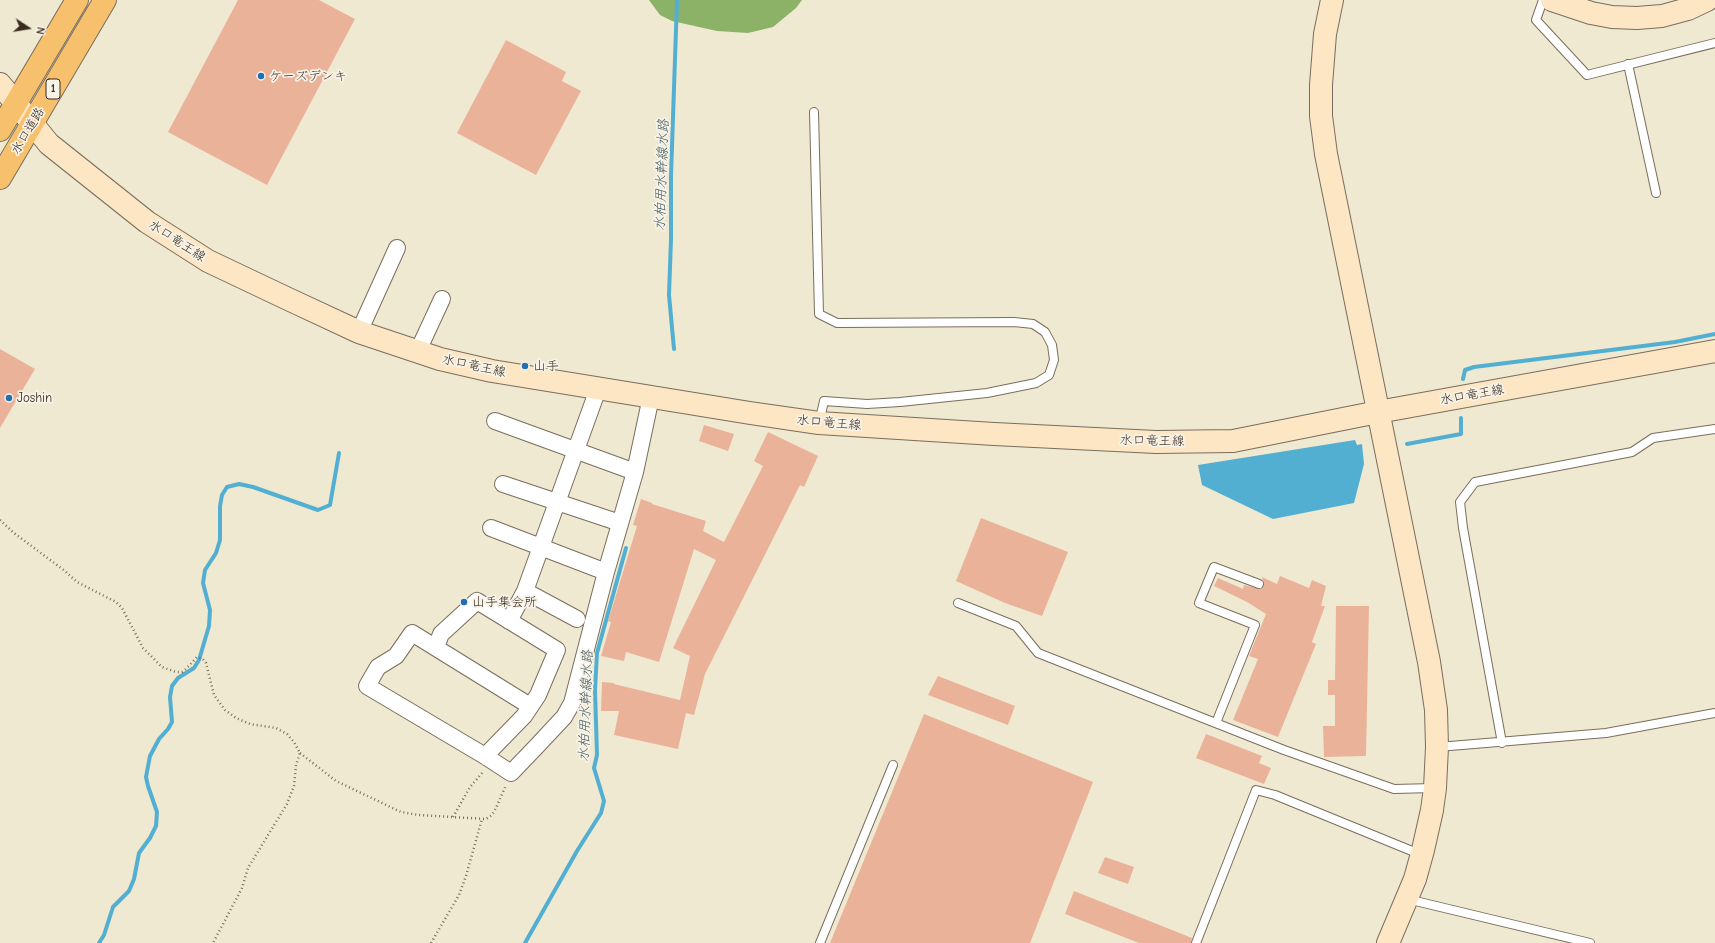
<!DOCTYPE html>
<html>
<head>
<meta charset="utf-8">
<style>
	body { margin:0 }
	#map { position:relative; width:1715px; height:943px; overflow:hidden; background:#efe9d1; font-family:"Comic Neue",sans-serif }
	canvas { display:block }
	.north { position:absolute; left:8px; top:8px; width:40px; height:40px; -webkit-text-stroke:3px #f7f3e8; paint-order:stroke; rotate:102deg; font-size:11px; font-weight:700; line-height:16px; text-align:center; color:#3b2a1e }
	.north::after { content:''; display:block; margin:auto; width:14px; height:18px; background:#3b2a1e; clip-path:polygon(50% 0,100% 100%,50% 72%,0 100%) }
</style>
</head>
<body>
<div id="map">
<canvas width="1715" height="943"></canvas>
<div class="north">N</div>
</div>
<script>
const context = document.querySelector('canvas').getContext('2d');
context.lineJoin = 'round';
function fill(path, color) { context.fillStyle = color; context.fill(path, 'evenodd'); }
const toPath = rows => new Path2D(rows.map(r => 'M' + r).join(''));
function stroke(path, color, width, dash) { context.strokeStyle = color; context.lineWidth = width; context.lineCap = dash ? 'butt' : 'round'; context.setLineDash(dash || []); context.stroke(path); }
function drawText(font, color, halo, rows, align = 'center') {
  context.font = font + ' "Comic Neue","Klee One",sans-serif'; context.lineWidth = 3.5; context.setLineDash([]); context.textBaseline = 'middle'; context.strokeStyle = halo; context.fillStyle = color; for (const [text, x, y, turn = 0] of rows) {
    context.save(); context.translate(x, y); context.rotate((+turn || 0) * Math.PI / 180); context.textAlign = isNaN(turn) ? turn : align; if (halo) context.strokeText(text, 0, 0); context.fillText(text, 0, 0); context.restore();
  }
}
fill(toPath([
	[649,0,802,0,796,8,773,27,748,33,717,31,672,21,660,15]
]), '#8cb268');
fill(toPath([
	[1355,440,1357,445,1362,444,1364,464,1354,503,1273,519,1202,485,1198,465]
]), '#52afd1');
stroke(toPath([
	[674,349,669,295,671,239,671,176,677,0],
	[1463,379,1465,370,1474,367,1675,342,1715,334],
	[1407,444,1461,434,1461,418],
	[99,943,104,935,113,907,129,891,134,879,139,853,150,838,156,826,157,812,148,786,146,777,150,756,159,739,168,729,172,722,170,697,172,686,178,678,194,668,199,660,209,626,210,610,203,583,205,570,216,553,220,540,220,506,222,495,227,487,239,484,253,487,318,510,330,505,339,453],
	[525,943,577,851,601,813,604,801,594,768,597,755,595,690,597,653,626,548]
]), '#52afd1', 4);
fill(toPath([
	[238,0,319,0,355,19,267,185,168,132],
	[506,40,566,72,562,81,581,91,536,175,457,133],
	[0,349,35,369,0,428],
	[704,425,734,434,728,451,699,441],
	[768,432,818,456,804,487,800,485,705,674,694,715,686,713,678,749,614,735,619,711,601,711,602,682,614,683,614,684,680,700,690,656,673,648,716,560,694,549,659,662,626,652,624,661,601,656,611,622,608,621,637,526,633,525,641,499,652,503,652,504,706,521,703,531,724,542,763,466,754,461],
	[981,518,1068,552,1042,616,1005,603,956,581],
	[1280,576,1309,588,1312,580,1326,586,1321,606,1325,606,1312,642,1316,644,1278,737,1233,720,1258,659,1249,656,1266,614,1247,602,1214,586,1218,578,1243,589,1244,585,1260,589,1264,586,1262,577,1277,584],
	[1336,606,1369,606,1366,756,1324,757,1323,726,1335,726,1335,695,1328,695,1328,680,1335,680],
	[938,676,1015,706,1008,725,928,695],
	[924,714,1093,782,1030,943,830,943],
	[1206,734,1262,756,1259,763,1271,768,1264,784,1196,758],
	[1105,857,1134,867,1128,884,1098,873],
	[1074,891,1192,938,1191,943,1139,943,1065,914]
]), '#eab399');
const lane = toPath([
	[1543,0,1536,20,1587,75,1715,43],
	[1628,64,1656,193],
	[814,112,819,314,837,323,1014,322,1033,324,1045,332,1052,345,1054,360,1049,375,1036,383,987,393,900,402,867,404,824,401,819,423],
	[958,603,1016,626,1038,653,1284,750,1394,789,1434,788],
	[1216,723,1255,625,1199,603,1214,567,1259,584],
	[1502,743,1463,528,1460,502,1475,482,1632,452,1653,438,1715,429],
	[1438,747,1606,733,1715,713],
	[1407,899,1590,943],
	[820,943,893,765],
	[1196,943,1256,790,1275,795,1412,851,1421,853]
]);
const street = toPath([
	[359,332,397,248],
	[417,353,442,299],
	[495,421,635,472],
	[503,484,620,523],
	[491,528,606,572],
	[525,591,577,619],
	[509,621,525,591,598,389],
	[436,647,441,634,477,601,557,650,538,695,524,716,485,756],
	[530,706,412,633,396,656,378,667,367,686,485,756,511,773,535,748,564,717,572,703,606,572,635,472,651,397]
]);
const secondary = toPath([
	[1332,0,1325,34,1321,85,1321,116,1326,154,1429,662,1436,710,1437,747,1435,788,1432,810,1423,850,1415,879,1388,943],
	[1552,0,1591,13,1612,17,1637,18,1662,16,1688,9,1707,0],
	[0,84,49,144,147,222,208,261,286,298,359,332,440,359,492,371,750,413,819,423,994,434,1156,442,1233,441,1378,412,1715,351]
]);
const highway = toPath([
	[0,130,77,0],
	[0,178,105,0]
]);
stroke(lane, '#7a6d5d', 10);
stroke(street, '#7a6d5d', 18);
stroke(secondary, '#7a6d5d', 24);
stroke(highway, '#7a6d5d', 24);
stroke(toPath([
	[0,520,14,533,65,571,77,582,116,602,122,608,143,648,162,667,176,672,182,672,186,669,197,657,203,659,206,663,214,695,225,710,236,718,250,724,276,728,287,734,294,742,300,753,296,765,294,786,287,804,248,868,242,888,213,943],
	[300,753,336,781,401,812,419,815,486,819,492,815,496,808,506,785],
	[453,817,470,787,483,772],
	[431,943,459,895,466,876,482,819]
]), '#7a6d5d', 2.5, [1, 3]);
stroke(lane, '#fff', 8);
stroke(street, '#fff', 16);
stroke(secondary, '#fce6c4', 22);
stroke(highway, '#f7c06c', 22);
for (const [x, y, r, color] of [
	[261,76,4,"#1f6fb2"],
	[525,366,4,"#1f6fb2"],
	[9,398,4,"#1f6fb2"],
	[464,602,4,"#1f6fb2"]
]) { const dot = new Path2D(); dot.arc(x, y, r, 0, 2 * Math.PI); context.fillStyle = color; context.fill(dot); stroke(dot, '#f7f3e8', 1.5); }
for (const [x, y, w] of [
	[53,89,14]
]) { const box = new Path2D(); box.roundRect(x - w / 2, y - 10, w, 20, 3); context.fillStyle = '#f7f3e8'; context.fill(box); stroke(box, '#3b2a1e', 1); }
drawText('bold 12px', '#3b2a1e', null, [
	["1",53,89]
]);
drawText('13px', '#3b2a1e', '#f7f3e8', [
	["ケーズデンキ",269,76],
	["山手",533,366],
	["Joshin",17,398],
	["山手集会所",472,602]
], 'left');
drawText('13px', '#3b2a1e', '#f7f3e8', [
	["水口道路",28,131,-59],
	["水口竜王線",177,241,33],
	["水口竜王線",474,366,12],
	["水口竜王線",1472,395,-10],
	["水口竜王線",829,423,5],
	["水口竜王線",1152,441,1]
]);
drawText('italic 14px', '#43595d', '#f7f3e8', [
	["水柏用水幹線水路",662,175,-88],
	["水柏用水幹線水路",586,706,-88]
]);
</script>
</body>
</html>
